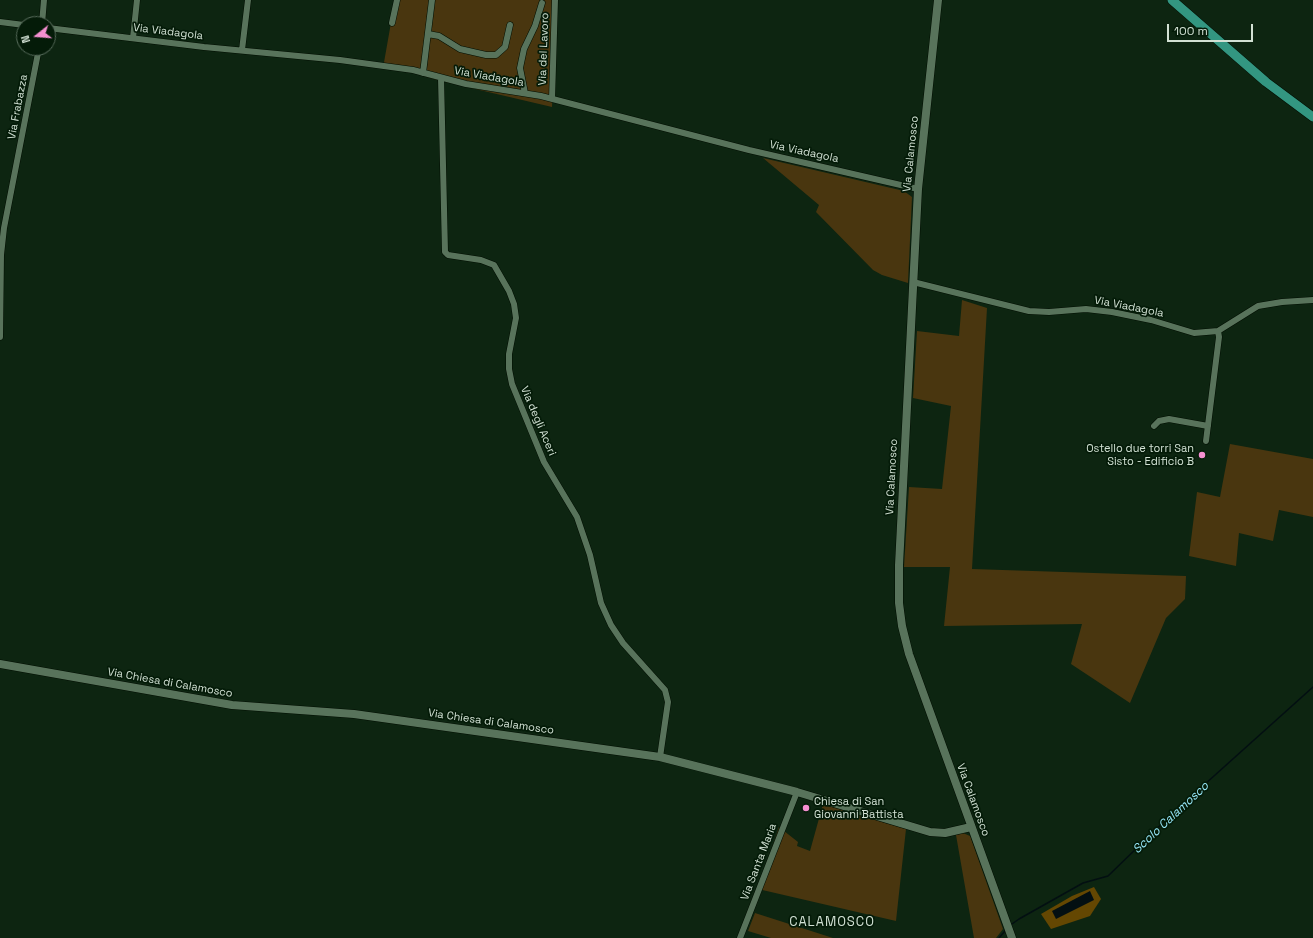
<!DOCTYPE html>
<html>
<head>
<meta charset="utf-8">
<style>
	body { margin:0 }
	#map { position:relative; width:1313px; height:938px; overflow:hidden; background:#0d2511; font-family:"Space Grotesk",sans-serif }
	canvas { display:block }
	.north { position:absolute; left:16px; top:16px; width:40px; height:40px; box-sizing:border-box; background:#041b08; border:1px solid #566a5a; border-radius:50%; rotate:253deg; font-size:11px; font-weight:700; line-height:16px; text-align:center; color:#d2e1d4 }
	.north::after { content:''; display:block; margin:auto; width:14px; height:18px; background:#f590d1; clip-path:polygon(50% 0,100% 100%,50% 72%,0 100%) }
	.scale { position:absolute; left:1167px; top:24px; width:86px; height:18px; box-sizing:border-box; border:2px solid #d2e1d4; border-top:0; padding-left:5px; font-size:12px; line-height:14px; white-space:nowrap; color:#d2e1d4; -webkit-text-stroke:3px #041b08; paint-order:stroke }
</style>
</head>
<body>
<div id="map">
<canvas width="1313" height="938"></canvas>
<div class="north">N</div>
<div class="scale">100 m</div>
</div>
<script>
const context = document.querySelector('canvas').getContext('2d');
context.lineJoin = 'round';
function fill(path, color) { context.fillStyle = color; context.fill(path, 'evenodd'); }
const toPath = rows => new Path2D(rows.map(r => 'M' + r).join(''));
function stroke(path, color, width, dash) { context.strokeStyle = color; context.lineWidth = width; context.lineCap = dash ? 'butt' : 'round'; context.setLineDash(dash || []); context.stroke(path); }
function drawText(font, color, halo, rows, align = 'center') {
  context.font = font + ' "Space Grotesk",sans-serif'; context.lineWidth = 3.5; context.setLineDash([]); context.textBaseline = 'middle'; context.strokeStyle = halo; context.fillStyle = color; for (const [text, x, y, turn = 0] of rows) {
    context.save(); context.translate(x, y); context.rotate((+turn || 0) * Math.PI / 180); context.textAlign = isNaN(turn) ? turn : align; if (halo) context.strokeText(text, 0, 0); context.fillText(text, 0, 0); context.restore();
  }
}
fill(toPath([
	[395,0,557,0,552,107,437,80,413,73,383,68],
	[763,158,904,191,912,197,908,283,882,275,873,270,816,212,819,205],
	[962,300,987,308,972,569,1186,576,1185,599,1166,618,1130,703,1071,664,1082,624,944,626,950,567,904,567,909,487,942,489,951,406,913,398,917,331,959,336],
	[1230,444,1313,459,1313,517,1279,510,1273,541,1239,533,1236,566,1189,556,1197,492,1220,497],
	[823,804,906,829,896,921,758,889,779,827,798,842,797,846,810,851],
	[963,833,970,836,1003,929,996,938,974,938,956,835],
	[755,913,833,938,771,938,748,931]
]), '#49360f');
fill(toPath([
	[1094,887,1101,899,1090,916,1051,929,1041,914,1072,896]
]), '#644702');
fill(toPath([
	[1090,891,1094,900,1056,919,1052,911]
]), '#030f12');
stroke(toPath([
	[1012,924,1019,919,1083,883,1108,876,1175,811,1313,687],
	[999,938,1005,931]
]), '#030f12', 1.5);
const street = toPath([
	[0,22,24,25],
	[392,23,397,0],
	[42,24,44,0],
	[48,28,204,47,340,60,413,70,466,84,541,96,749,150,918,189],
	[428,34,439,36,460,49,486,55,496,55,505,47,510,25],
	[133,38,137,0],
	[242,50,248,0],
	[423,73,432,0],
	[441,78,445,252,448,255,481,260,494,265,509,291,514,304,516,318,509,354,509,369,512,384,544,462,577,517,590,555,601,603,611,625,623,643,665,690,668,702,660,757],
	[525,93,520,68,524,49,535,26,542,3],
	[552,99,555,0],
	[913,282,1029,311,1049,312,1086,309,1112,312,1151,320,1194,333,1218,331,1258,306,1282,302,1313,300],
	[0,337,1,255,4,228,39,48],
	[1154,426,1159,421,1169,419,1208,426],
	[1206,441,1219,337,1218,331],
	[740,938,797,792]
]);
const secondary = toPath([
	[938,0,918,189,899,565,899,603,902,626,909,654,1012,938],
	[0,664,232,705,354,714,660,757,797,792,930,832,945,833,971,827]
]);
const primary = toPath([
	[1172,0,1266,82,1313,117]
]);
stroke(street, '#000e01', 7);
stroke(secondary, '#000e01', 9);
stroke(primary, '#000e01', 10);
stroke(street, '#58735b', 6);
stroke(secondary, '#58735b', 8);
stroke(primary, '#339681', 9);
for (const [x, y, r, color] of [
	[1202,455,4,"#f590d1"],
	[806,808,4,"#f590d1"]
]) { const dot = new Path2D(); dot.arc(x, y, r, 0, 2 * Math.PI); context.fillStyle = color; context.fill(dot); stroke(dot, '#041b08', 1.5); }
drawText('11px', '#d2e1d4', '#041b08', [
	["Via Viadagola",168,32,7],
	["Via del Lavoro",544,49,-88],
	["Via Viadagola",489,77,10],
	["Via Frabazza",18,107,-79],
	["Via Viadagola",804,152,12],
	["Via Calamosco",911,154,-84],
	["Via Viadagola",1129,307,11],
	["Via degli Aceri",538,421,67],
	["Via Calamosco",892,477,-87],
	["Via Chiesa di Calamosco",170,683,10],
	["Via Chiesa di Calamosco",491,722,8],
	["Via Calamosco",973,800,70],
	["Via Santa Maria",759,862,-69]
]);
drawText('11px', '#d2e1d4', '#041b08', [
	["Ostello due torri San",1194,449],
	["Sisto - Edificio B",1194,462],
	["Chiesa di San",814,802,"left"],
	["Giovanni Battista",814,815,"left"]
], 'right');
drawText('italic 12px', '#97e7f9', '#041b08', [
	["Scolo Calamosco",1171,818,-43]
]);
context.letterSpacing = '1px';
drawText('13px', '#d2e1d4', '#041b08', [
	["CALAMOSCO",832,922]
]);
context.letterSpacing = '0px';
</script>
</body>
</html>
